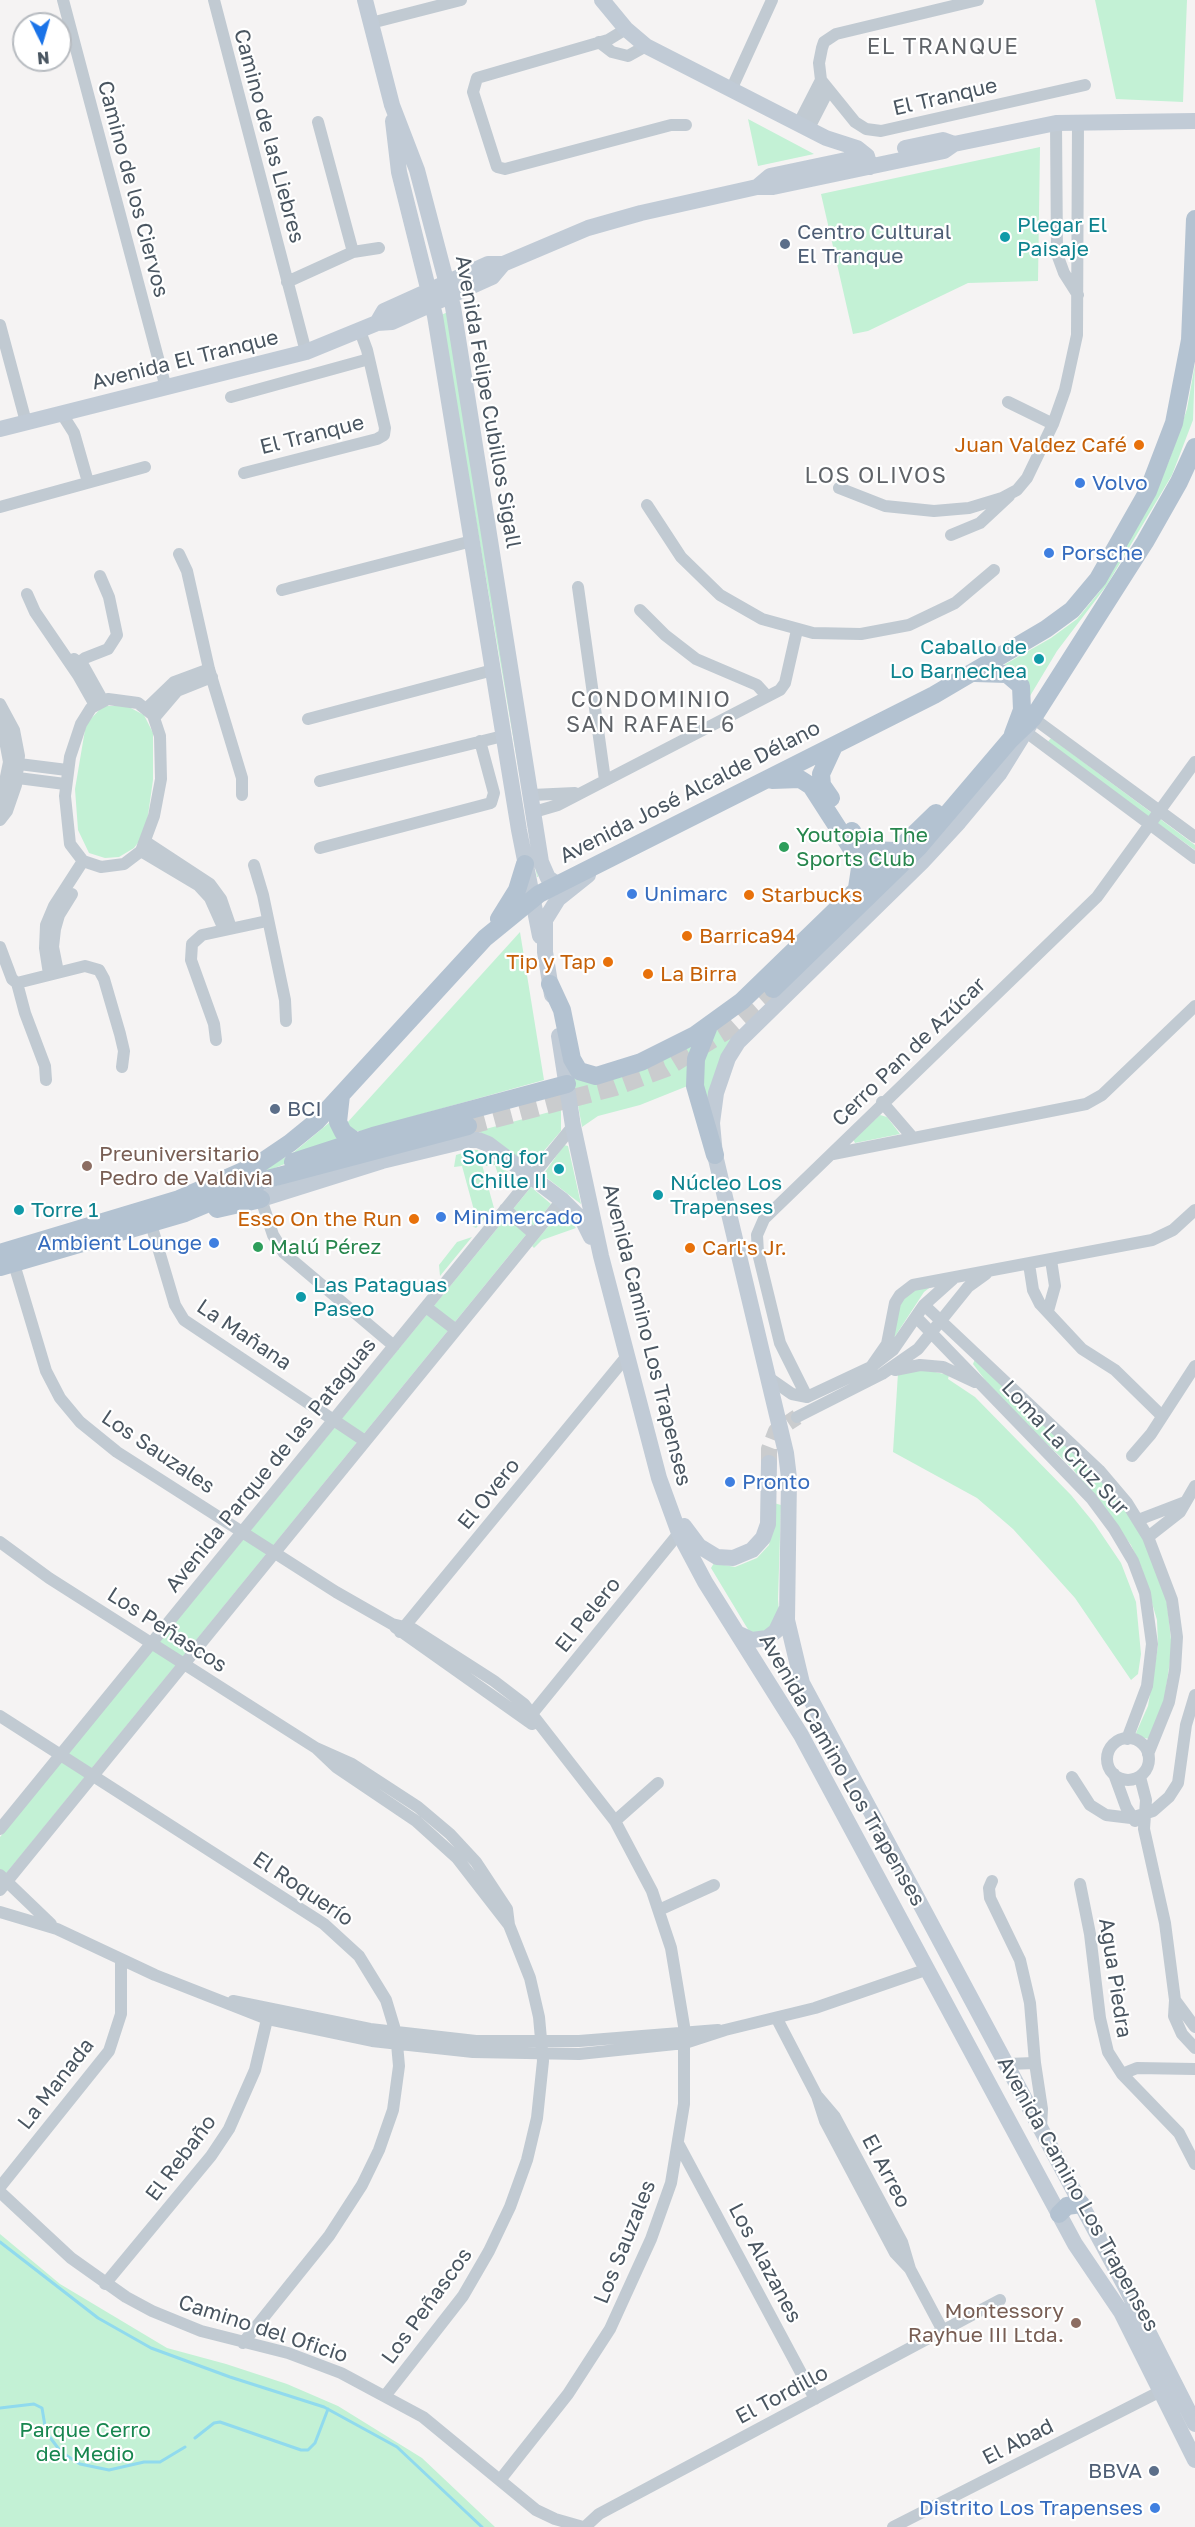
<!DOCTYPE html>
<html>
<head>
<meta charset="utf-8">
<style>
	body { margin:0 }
	#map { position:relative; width:1195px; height:2527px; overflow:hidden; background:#f5f3f3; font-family:"Golos Text",sans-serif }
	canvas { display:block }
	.north { position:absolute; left:12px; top:12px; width:60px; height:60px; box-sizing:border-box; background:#fff; border:2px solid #b7bbc0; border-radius:50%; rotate:175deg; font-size:16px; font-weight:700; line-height:24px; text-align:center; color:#4a5661 }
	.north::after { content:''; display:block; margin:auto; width:21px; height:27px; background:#1a73e8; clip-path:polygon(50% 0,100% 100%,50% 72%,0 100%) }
</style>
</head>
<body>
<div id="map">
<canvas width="1195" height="2527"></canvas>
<div class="north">N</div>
</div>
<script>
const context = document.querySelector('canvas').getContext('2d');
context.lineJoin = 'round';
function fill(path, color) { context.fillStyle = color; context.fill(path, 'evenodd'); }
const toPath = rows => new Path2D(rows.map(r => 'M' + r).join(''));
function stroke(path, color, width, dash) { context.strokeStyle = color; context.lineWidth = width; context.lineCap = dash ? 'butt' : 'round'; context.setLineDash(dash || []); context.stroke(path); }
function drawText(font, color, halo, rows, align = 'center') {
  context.font = font + ' "Golos Text",sans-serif'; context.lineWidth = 4.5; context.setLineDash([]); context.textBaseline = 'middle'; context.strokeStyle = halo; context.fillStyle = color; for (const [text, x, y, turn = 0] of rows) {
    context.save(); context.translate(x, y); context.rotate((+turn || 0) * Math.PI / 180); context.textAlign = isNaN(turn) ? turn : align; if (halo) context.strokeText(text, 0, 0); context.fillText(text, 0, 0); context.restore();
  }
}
fill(toPath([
	[1095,0,1187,0,1183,102,1116,99],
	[748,119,814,154,758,166],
	[1040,147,1038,281,968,283,868,331,853,334,821,194],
	[448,312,538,877,537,877,441,315],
	[1195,364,1193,420,1172,475,1107,585,1057,651,1030,696,1002,666,1051,638,1077,619,1100,591,1137,527,1169,461,1187,409],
	[103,706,127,706,144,715,153,733,153,780,147,822,141,839,134,848,119,857,105,858,89,853,78,830,75,789,86,724],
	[1051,738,1195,845,1195,850,1046,744],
	[520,932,544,1080,361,1131,356,1131,346,1124],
	[720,1025,729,1038,742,1028,708,1102,700,1093,703,1051],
	[697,1039,690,1085,640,1105,598,1116,582,1127,573,1077],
	[561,1109,561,1131,530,1167,478,1131],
	[880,1115,887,1117,900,1134,855,1143,853,1139],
	[330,1122,344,1140,250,1178,294,1152],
	[564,1145,568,1146,581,1204,543,1175],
	[472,1150,478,1150,494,1208,476,1228,470,1225,468,1218,475,1214,462,1166,454,1167,456,1155],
	[481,1151,520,1181,513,1189,502,1187,495,1165,486,1166],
	[531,1187,551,1204,0,1881,0,1837],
	[561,1211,576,1228,542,1240,534,1248,532,1246],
	[472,1237,440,1276,439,1265,457,1242],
	[937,1282,924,1292,892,1341,902,1295],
	[975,1359,1095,1474,1134,1522,1146,1545,1166,1595,1172,1648,1164,1701,1150,1739,1138,1737,1136,1733,1148,1706,1158,1646,1157,1620,1142,1569,1131,1545,1095,1496,1070,1466,998,1397,973,1364],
	[906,1370,930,1371,949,1375,948,1379,975,1397,1071,1495,1094,1523,1121,1563,1136,1602,1141,1654,1138,1674,1131,1680,1075,1598,1013,1529,977,1498,893,1452,898,1373],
	[774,1503,781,1505,778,1599,780,1626,752,1636,711,1568,714,1563,735,1567,757,1558,769,1545,773,1527],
	[0,2234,60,2284,167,2348,226,2364,287,2384,338,2406,422,2458,495,2527,0,2527]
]), '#c3f1d5');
stroke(toPath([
	[0,2242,98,2318,151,2348,230,2377,324,2407,397,2447,482,2527],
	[0,2408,34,2404,42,2408,46,2432,61,2452,80,2464,109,2470,144,2462,160,2462,185,2447],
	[195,2438,214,2423,220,2422,301,2450,308,2450,315,2443,328,2409]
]), '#90daee', 3);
stroke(toPath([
	[769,1463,769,1449,776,1431,797,1417]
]), '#caccce', 16, [16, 8]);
stroke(toPath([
	[468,1126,615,1087,666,1068,726,1031,773,989]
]), '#caccce', 18, [18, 9]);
stroke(toPath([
	[63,0,166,388],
	[214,0,306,352],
	[978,0,836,34,824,42,822,48,819,63,821,80,855,122,866,129,881,131,1085,85],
	[371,23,461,0],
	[626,29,608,40,477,78,473,92,497,167,505,169,671,125,686,125],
	[599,42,612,52,628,56,646,46],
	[731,90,772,0],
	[318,122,353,252],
	[799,123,821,80],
	[1056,123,1057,254,1064,273,1078,295],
	[809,128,828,91],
	[287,282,353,252,379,248],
	[0,325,26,422],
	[231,397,369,359],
	[1008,402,1053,424],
	[62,414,74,433,88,482],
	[244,473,377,439,384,435,385,428,367,350,360,331],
	[839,488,885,506,934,511,969,508,1002,498,1017,490,1027,478,1053,424,1065,390,1077,335,1078,121],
	[647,505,681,557,720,595,762,619,813,633,861,634,909,625,955,603,994,570],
	[0,507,145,467],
	[951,535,980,523,1009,496],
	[179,554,187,571,209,669,242,778,242,795],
	[578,587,605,780],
	[282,590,472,541],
	[27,594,35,612,78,675],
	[640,610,665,635,696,659,757,685,767,696],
	[74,659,84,667,103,701],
	[108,699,138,703,153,715,160,736,161,779,154,816,141,851,124,864,101,867,83,861,70,844,65,796,70,757,81,724,91,708,108,699],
	[0,704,14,730,19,756,16,785,7,811,0,820],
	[95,705,78,675,77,664,85,658,108,649,117,635,109,597,100,576],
	[147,708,174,682,209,669],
	[154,718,177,691,212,677],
	[1033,718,1195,837],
	[308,719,493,670],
	[1026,732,1195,858],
	[12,767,19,764,67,770],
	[12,771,18,778,65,784],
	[320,781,503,736],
	[532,795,575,793],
	[0,806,9,762,1,719],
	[534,812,558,805,780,690,785,683,797,630],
	[146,842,210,884,221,899,231,928],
	[320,848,491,803,494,793,480,741],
	[141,851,198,885,210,898,223,927],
	[254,865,263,895,285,1000,286,1021],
	[0,947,12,979,17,983,25,1013,45,1066,46,1080],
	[58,972,53,947,55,929,59,915,72,894],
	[49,974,45,948,46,925,54,906,83,861],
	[17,983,85,966,99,970,104,979,120,1034,124,1051,122,1067],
	[216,1040,214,1024,191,960,192,944,202,935,267,921],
	[882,1102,913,1138],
	[833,1154,1086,1104,1102,1095,1195,1006],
	[261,1199,273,1235,284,1253,394,1346],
	[505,1209,534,1234],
	[151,1224,175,1305,184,1320,365,1441],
	[14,1264,46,1371,60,1398,80,1422,117,1452,336,1592,392,1624,413,1629,494,1681,524,1704,615,1821,652,1891,671,1948,684,2026,684,2104,671,2183,651,2239,610,2329,568,2394,500,2480],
	[1029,1264,1033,1290,1040,1304,1082,1349,1115,1370,1161,1415],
	[924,1305,1099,1470,1127,1503,1148,1537,1172,1600,1177,1637,1175,1670,1169,1702,1148,1754],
	[426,1307,456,1330],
	[1048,1311,1055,1286,1051,1260],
	[916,1317,1091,1498,1114,1529,1133,1561,1145,1593,1152,1644,1147,1686,1127,1739],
	[871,1367,887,1344,895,1303,900,1295,913,1285,1152,1240,1173,1230,1195,1210],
	[895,1370,920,1365,943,1367,975,1382],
	[769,1378,792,1394,807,1397,871,1367,893,1350,924,1305,953,1279],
	[807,1397,780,1343,758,1253,757,1235,764,1219,1097,897,1195,762],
	[797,1417,882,1374,918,1349,968,1287,986,1274],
	[1132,1456,1151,1434,1195,1366],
	[1138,1520,1185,1502],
	[1148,1537,1180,1512,1195,1486],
	[0,1542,49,1578,316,1748,336,1767,416,1821,457,1858,509,1925],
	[395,1627,532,1724],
	[400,1632,627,1356],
	[0,1716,324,1924,359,1956,386,2000,396,2033,399,2066,393,2110,379,2150,362,2185,329,2236,243,2343],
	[527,1720,679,1533],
	'1107 1759a21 21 0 1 1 42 0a21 21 0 1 1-42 0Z',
	[316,1748,352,1764,418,1807,450,1834,476,1862,507,1909,509,1925,530,1978,539,2017,543,2061,537,2118,527,2160,510,2207,489,2251,463,2296,385,2396],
	[1114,1774,1126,1807,1135,1821],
	[1072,1777,1090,1805,1106,1815,1131,1818,1153,1811,1169,1797,1178,1783,1186,1725,1195,1695],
	[1140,1777,1146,1800,1144,1829,1165,1923,1175,2000,1174,2016,1182,2034,1195,2048],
	[615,1821,658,1783],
	[0,1829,573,1126],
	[0,1875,51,1924],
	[992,1881,989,1888,990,1898,1020,1960,1030,2003,1035,2063],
	[1080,1884,1090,1934,1100,2018,1108,2052,1122,2074,1179,2133,1195,2164],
	[0,1890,562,1200],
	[659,1910,714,1885],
	[0,1912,57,1929,155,1975,267,2019,372,2041,473,2052,579,2054,685,2043,725,2030,815,2008,928,1969],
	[1175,2000,1195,2027],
	[233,2001,370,2029,476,2041,579,2041,718,2030],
	[777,2019,817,2096,825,2121,895,2253,910,2269,943,2331],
	[1007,2064,1035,2063,1042,2109,1041,2127],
	[1122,2074,1137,2068,1195,2069],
	[818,2097,835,2117,902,2242,910,2269],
	[679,2145,815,2399],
	[0,2187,109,2051,121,2014,121,1960],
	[0,2192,71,2258,126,2297,152,2311,201,2331,288,2353,341,2373,423,2417,536,2510,555,2519,583,2527],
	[105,2284,211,2156,229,2129,255,2070,269,2011],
	[585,2527,599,2514,1000,2300],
	[893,2527,1161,2391]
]), '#c1cad2', 12);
stroke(toPath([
	[365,0,392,105,417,170,453,307,541,862,548,878,557,884],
	[602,0,626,29,646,46,826,138,857,148,867,156,870,167],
	[393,121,399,172,435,316,519,830,540,936],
	[905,148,943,140,954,144],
	[757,187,770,176,865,156],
	[377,323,384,311,488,264,503,264,588,228,641,213,757,187,773,187,944,151,954,144,1056,123,1195,121],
	[0,429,306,352,377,323,392,322,492,277,503,264],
	[1030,724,999,774,959,822,922,862,738,1042,728,1058,716,1093,712,1123,715,1155,786,1453,789,1478,787,1620,802,1683,1125,2286,1195,2424],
	[552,995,545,952,545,920,558,899,588,875],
	[559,1036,573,1126,601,1256,659,1478,679,1533,705,1582,801,1735,1075,2244,1121,2312,1195,2460],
	[261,1199,382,1161,469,1140,478,1140,488,1144,562,1200,583,1221,591,1237],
	[684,1526,699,1546,717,1557,733,1558,752,1550,763,1538,768,1524,769,1463],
	[739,1634,752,1640,767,1638,776,1631,786,1610]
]), '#c1cbd6', 16);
stroke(toPath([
	[975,673,1007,674,1021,686,1022,710,1013,734],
	[772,780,800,779,811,786,858,859,860,868,857,888],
	[831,798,822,785,821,774,834,746],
	[852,831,860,844,870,850,895,851],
	[499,919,517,890,525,864],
	[550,984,562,1010,572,1059,579,1071,596,1076,641,1062,695,1035,742,1001,936,813],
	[773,989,919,847,1010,740,1033,718,1145,542,1179,482,1195,447],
	[709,1026,696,1059,695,1086,715,1155],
	[341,1095,338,1122,343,1132,355,1141],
	[293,1162,373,1136,567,1084],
	[217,1209,261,1199],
	[0,1253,179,1199,259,1164,290,1143,317,1121,485,938,539,894,934,695,1046,629,1072,610,1098,579,1148,491,1174,423,1190,340,1195,219],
	[0,1267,185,1213,264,1180,468,1126],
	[1059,2214,1067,2206,1081,2204]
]), '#b3c2d1', 18);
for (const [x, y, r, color] of [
	[1005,237,6,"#0f9aa8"],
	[785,244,6,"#5c6f8a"],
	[1139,445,6,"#e8710a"],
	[1080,483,6,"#3f7fe0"],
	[1049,553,6,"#3f7fe0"],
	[1039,659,6,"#0f9aa8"],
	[784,847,6,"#2e9e5b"],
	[632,894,6,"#3f7fe0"],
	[749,895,6,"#e8710a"],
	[687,936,6,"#e8710a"],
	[608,962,6,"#e8710a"],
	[648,974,6,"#e8710a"],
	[275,1109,6,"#5c6f8a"],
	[87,1166,6,"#8d6e63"],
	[559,1169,6,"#0f9aa8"],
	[658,1195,6,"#0f9aa8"],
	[19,1210,6,"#0f9aa8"],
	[441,1217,6,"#3f7fe0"],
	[414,1219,6,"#e8710a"],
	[214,1243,6,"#3f7fe0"],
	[258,1247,6,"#2e9e5b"],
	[690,1248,6,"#e8710a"],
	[301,1297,6,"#0f9aa8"],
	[730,1482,6,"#3f7fe0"],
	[1076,2323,6,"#8d6e63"],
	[1154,2471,6,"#5c6f8a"],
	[1155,2508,6,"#3f7fe0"]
]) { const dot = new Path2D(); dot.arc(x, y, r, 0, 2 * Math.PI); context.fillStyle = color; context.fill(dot); stroke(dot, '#fff', 2); }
drawText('21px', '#4a5661', '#fff', [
	["El Tranque",945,97,-13],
	["Camino de las Liebres",269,136,75],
	["Camino de los Ciervos",133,189,75],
	["Avenida El Tranque",185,360,-14],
	["Avenida Felipe Cubillos Sigall",488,402,80],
	["El Tranque",312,435,-14],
	["Avenida José Alcalde Délano",690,792,-27],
	["Cerro Pan de Azúcar",909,1052,-44],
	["La Mañana",244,1335,34],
	["Avenida Camino Los Trapenses",647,1335,76],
	["Loma La Cruz Sur",1065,1448,47],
	["Los Sauzales",158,1452,34],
	["Avenida Parque de las Pataguas",271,1465,-51],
	["El Overo",489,1494,-51],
	["El Pelero",588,1615,-51],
	["Los Peñascos",167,1630,33],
	["Avenida Camino Los Trapenses",842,1770,60],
	["El Roquerío",303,1889,34],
	["Agua Piedra",1115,1978,81],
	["La Manada",56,2084,-52],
	["El Rebaño",181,2158,-53],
	["El Arreo",886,2171,62],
	["Avenida Camino Los Trapenses",1078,2194,61],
	["Los Sauzales",625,2242,-68],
	["Los Alazanes",765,2263,62],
	["Los Peñascos",427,2306,-54],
	["Camino del Oficio",263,2329,18],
	["El Tordillo",782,2395,-28],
	["El Abad",1018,2442,-27]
]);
drawText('21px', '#0d838f', '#fff', [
	["Plegar El",1017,225],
	["Paisaje",1017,249],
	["Caballo de",1027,647,"right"],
	["Lo Barnechea",1027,671,"right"],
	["Song for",547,1157,"right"],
	["Chille II",547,1181,"right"],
	["Núcleo Los",670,1183],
	["Trapenses",670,1207],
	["Torre 1",31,1210],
	["Las Pataguas",313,1285],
	["Paseo",313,1309]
], 'left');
drawText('21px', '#4e5e75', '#fff', [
	["Centro Cultural",797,232],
	["El Tranque",797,256],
	["BCI",287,1109],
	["BBVA",1142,2471,"right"]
], 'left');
drawText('21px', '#c56008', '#fff', [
	["Juan Valdez Café",1127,445,"right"],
	["Starbucks",761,895],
	["Barrica94",699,936],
	["Tip y Tap",596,962,"right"],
	["La Birra",660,974],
	["Esso On the Run",402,1219,"right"],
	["Carl's Jr.",702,1248]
], 'left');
drawText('21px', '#366cbe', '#fff', [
	["Volvo",1092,483],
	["Porsche",1061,553],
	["Unimarc",644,894],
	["Minimercado",453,1217],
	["Ambient Lounge",202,1243,"right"],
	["Pronto",742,1482],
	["Distrito Los Trapenses",1143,2508,"right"]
], 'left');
drawText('21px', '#27864d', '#fff', [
	["Youtopia The",796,835],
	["Sports Club",796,859],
	["Malú Pérez",270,1247]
], 'left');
drawText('21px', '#785e54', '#fff', [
	["Preuniversitario",99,1154],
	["Pedro de Valdivia",99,1178],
	["Montessory",1064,2311,"right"],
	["Rayhue III Ltda.",1064,2335,"right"]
], 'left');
drawText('21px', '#17864f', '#fff', [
	["Parque Cerro",85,2430],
	["del Medio",85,2454]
]);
context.letterSpacing = '1.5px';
drawText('22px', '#5f6368', '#fff', [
	["EL TRANQUE",943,47],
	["LOS OLIVOS",876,476],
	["CONDOMINIO",651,700],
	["SAN RAFAEL 6",651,725]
]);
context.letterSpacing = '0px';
</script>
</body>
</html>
